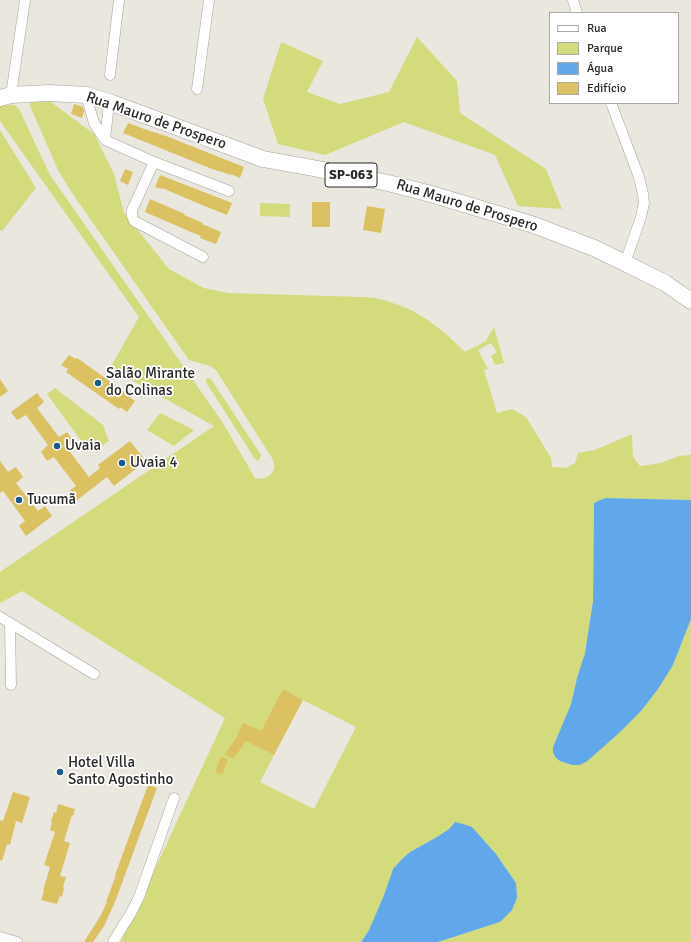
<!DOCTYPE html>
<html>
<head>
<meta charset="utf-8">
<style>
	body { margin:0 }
	#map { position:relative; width:691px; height:942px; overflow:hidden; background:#e9e7de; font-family:Signika,sans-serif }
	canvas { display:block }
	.legend { position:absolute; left:549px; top:12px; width:130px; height:92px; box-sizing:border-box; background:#fff; border:1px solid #aaa9a8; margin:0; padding:5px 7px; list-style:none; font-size:12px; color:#2a2926 }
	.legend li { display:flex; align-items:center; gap:8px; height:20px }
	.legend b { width:20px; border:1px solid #aaa9a8 }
</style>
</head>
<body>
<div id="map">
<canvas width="691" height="942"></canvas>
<ul class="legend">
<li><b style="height:5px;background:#fff"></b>Rua</li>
<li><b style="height:11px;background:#d3db7d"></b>Parque</li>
<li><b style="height:11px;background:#61a8ea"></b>Água</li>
<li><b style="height:11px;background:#dbc161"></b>Edifício</li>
</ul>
</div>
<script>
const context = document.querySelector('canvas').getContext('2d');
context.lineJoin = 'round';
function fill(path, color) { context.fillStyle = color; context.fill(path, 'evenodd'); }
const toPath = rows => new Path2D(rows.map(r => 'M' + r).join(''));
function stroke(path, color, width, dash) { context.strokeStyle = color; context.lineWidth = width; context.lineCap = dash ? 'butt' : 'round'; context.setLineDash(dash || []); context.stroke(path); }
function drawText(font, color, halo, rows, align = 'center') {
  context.font = font + ' Signika,sans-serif'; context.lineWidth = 3.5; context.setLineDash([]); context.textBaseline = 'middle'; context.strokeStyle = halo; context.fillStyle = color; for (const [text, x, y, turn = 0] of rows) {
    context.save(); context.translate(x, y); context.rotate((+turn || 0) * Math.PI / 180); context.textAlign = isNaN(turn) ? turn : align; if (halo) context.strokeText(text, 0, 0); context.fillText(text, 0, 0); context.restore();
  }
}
fill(toPath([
	[417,37,457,81,460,113,546,169,562,209,518,206,495,155,404,122,325,155,278,144,263,99,281,42,323,61,307,92,340,104,389,92],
	[33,100,51,102,94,134,114,174,124,213,169,269,204,288,228,293,363,297,375,298,387,301,409,309,428,320,446,334,465,352,486,341,494,327,504,363,495,365,491,356,497,352,491,343,478,350,488,369,484,370,497,413,512,409,526,417,551,458,552,467,566,468,575,463,578,453,595,450,632,434,633,457,640,466,661,463,679,456,691,455,691,500,606,498,600,500,594,503,593,601,588,635,585,653,577,678,571,704,553,747,553,753,556,758,560,761,572,765,673,665,691,619,691,942,438,942,500,922,516,883,496,854,472,828,455,822,449,829,437,837,410,852,402,859,393,869,384,895,369,930,361,942,121,942,225,718,22,591,0,603,0,572,214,426,110,368,139,317,0,121,0,106,10,105,15,105,19,109,50,175,223,423,255,478,259,479,265,478,270,475,274,470,274,464,272,458,216,370,210,366,189,360,72,193,58,170,30,106,31,102],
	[283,689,303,700,274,755,254,745],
	[303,700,356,727,314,809,260,782],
	[0,130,36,188,2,231,0,230],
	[260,203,290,204,290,217,260,216],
	[207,378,211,379,261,455,260,458,258,461,255,459,206,382,206,380],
	[55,388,103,425,109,441,90,453,47,394],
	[160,413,194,430,174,446,147,430]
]), '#d3db7d');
fill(toPath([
	[606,498,691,500,691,619,673,665,658,689,641,711,619,733,593,756,586,762,579,765,572,765,560,761,556,758,553,753,553,747,571,704,577,678,585,653,593,601,594,503,600,500],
	[455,822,463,824,472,827,496,854,516,883,517,898,512,910,500,922,438,942,361,942,369,930,384,895,393,869,402,859,410,852,437,837,449,829]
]), '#61a8ea');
fill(toPath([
	[74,104,83,107,84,112,82,118,71,114],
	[128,123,147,130,166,136,244,167,240,178,231,174,231,175,222,172,212,169,123,133],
	[125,169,133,172,128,185,120,181],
	[160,175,232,203,227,215,202,205,162,188,162,189,155,187],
	[150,199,185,214,184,215,203,223,202,224,221,232,216,244,200,238,201,236,191,232,145,212],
	[312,202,330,202,330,227,312,227],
	[367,206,385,209,381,233,363,230],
	[69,355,76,359,77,358,129,395,128,396,135,401,127,412,120,407,119,409,66,372,68,369,61,365],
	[0,379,8,391,0,397],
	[37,393,44,402,37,408,59,437,67,432,74,442,67,448,89,477,100,468,98,465,130,441,146,461,114,486,107,477,76,501,69,491,76,486,54,457,47,461,41,452,48,445,26,415,17,420,11,412],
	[0,461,8,472,16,467,23,477,16,483,38,511,45,506,52,516,26,536,19,526,25,521,3,491,0,493],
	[283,689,303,700,274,755,246,741,233,759,225,754,236,738,243,723,261,731],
	[221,757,228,759,222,775,215,772],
	[148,785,157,788,115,902,104,926,93,942,84,942,101,915,107,902,106,902,116,875,115,875],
	[13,792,30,797,22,823,16,821,10,845,7,844,2,861,0,860,0,820,3,821],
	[58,804,75,809,73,816,72,815,64,841,70,843,60,876,66,877,63,887,64,888,62,897,60,896,57,904,41,900,44,891,43,891,50,867,44,865,55,832,50,830,52,822,51,822,54,812,56,813]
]), '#dbc161');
const minor = toPath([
	[573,0,577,13],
	[110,75,119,0],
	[197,89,209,0],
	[11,95,25,0],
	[86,95,94,123,105,140,154,162,229,191],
	[611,103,639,177,643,194,644,203,641,217,625,263],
	[105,140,108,112,112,103],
	[154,162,132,210,132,216,134,221,203,257],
	[0,617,94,674],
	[10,623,11,685],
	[0,937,17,942],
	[113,942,131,913,139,897,174,798]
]);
const primary = toPath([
	[0,98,11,95,49,93,86,95,112,103,263,159,313,168,388,183,431,194,534,225,594,248,625,263,665,283,691,301]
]);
stroke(minor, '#a5a39a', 11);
stroke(primary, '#a5a39a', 17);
stroke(minor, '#fff', 10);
stroke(primary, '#fff', 16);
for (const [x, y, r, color] of [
	[98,383,4,"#165b8f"],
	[57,446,4,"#165b8f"],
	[122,463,4,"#165b8f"],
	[19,500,4,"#165b8f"],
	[60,772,4,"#165b8f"]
]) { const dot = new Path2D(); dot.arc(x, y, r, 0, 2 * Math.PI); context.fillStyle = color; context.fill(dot); stroke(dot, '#fff', 1.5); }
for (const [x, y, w] of [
	[351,175,52]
]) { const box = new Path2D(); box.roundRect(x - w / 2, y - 12, w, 24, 3); context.fillStyle = '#fff'; context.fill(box); stroke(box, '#2a2926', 1); }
drawText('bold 14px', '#2a2926', null, [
	["SP-063",351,175]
]);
drawText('15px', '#2a2926', '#fff', [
	["Rua Mauro de Prospero",156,121,19],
	["Rua Mauro de Prospero",467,206,17]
]);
drawText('15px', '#2a2926', '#fff', [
	["Salão Mirante",106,374],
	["do Colinas",106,391],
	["Uvaia",65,446],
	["Uvaia 4",130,463],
	["Tucumã",27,500],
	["Hotel Villa",68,763],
	["Santo Agostinho",68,780]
], 'left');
</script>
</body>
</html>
